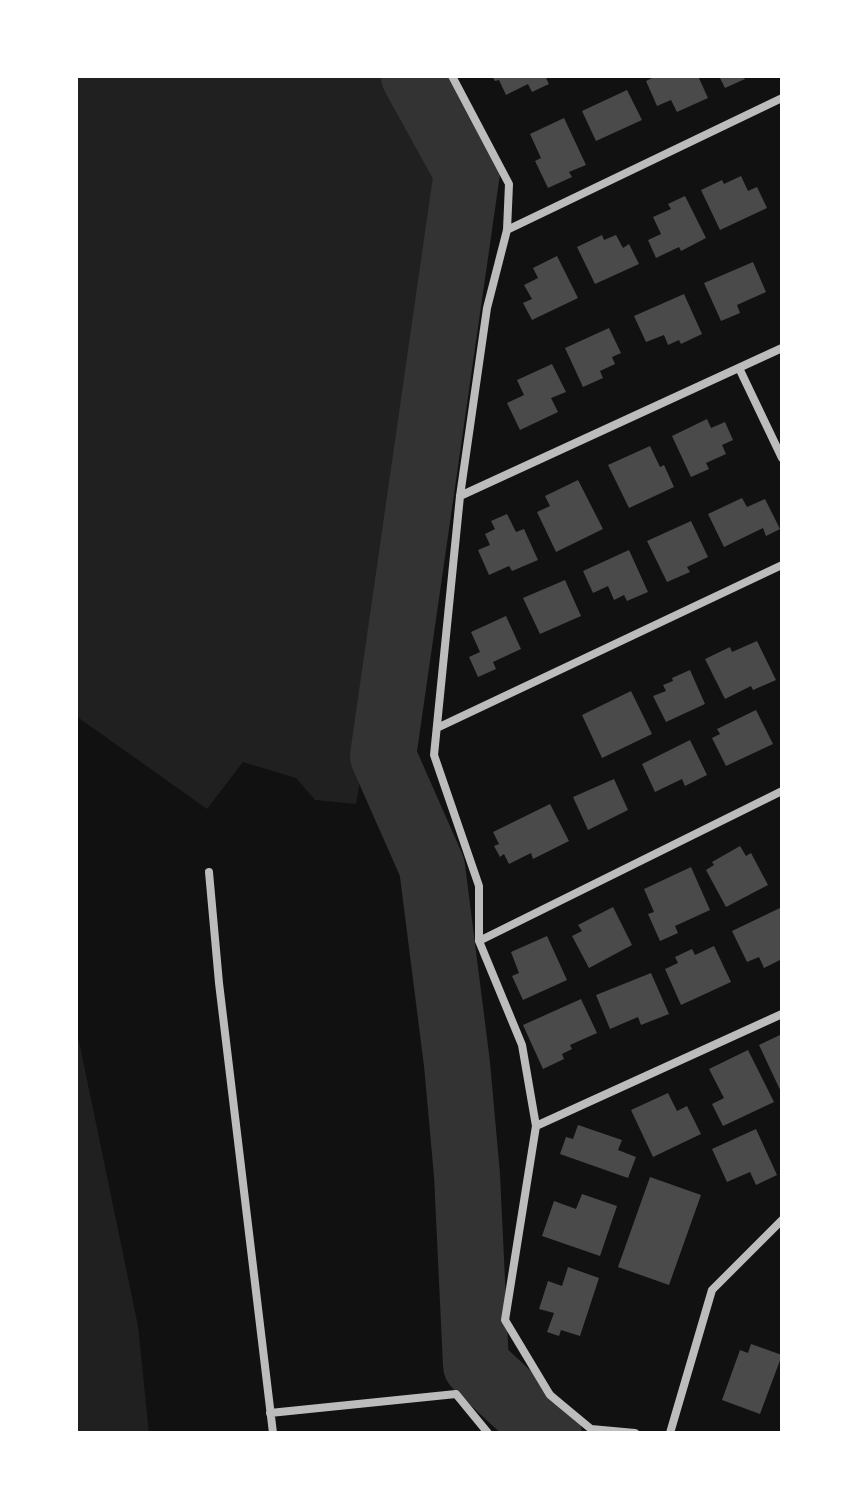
<!DOCTYPE html>
<html>
<head>
<meta charset="utf-8">
<style>
	body { margin:0 }
	#map { position:relative; width:858px; height:1509px; overflow:hidden; background:#111; font-family:"Varela Round",sans-serif }
	canvas { display:block }
	.frame { position:absolute; inset:0; border:78px solid #fff; pointer-events:none }
</style>
</head>
<body>
<div id="map">
<canvas width="858" height="1509"></canvas>
<div class="frame"></div>
</div>
<script>
const context = document.querySelector('canvas').getContext('2d');
context.lineJoin = 'round';
function fill(path, color) { context.fillStyle = color; context.fill(path, 'evenodd'); }
const toPath = rows => new Path2D(rows.map(r => 'M' + r).join(''));
function stroke(path, color, width, dash) { context.strokeStyle = color; context.lineWidth = width; context.lineCap = dash ? 'butt' : 'round'; context.setLineDash(dash || []); context.stroke(path); }
fill(toPath([
	[76,76,394,76,447,182,452,238,356,804,315,800,296,778,243,762,207,809,76,716],
	[76,1027,138,1326,149,1433,76,1433]
]), '#202020');
stroke(toPath([
	[414,76,467,172,383,756,432,867,457,1064,467,1175,476,1365,549,1433]
]), '#333', 66);
fill(toPath([
	[492,76,545,76,549,84,532,92,528,84,506,95,499,80,495,81],
	[656,76,698,76,708,98,677,112,671,100,657,106,646,81],
	[719,76,743,76,745,79,725,88],
	[627,90,642,120,596,141,582,111],
	[564,118,586,165,569,172,572,177,548,188,535,161,541,158,530,134],
	[741,176,748,191,757,187,767,208,720,230,701,190,722,180,724,184],
	[685,196,706,238,681,251,679,247,656,258,648,240,661,234,653,217,671,209,668,204],
	[602,235,604,240,616,235,623,248,629,244,639,264,595,284,577,247],
	[557,256,578,298,532,320,523,303,532,299,524,285,538,278,533,268],
	[753,262,766,292,737,305,740,313,721,321,704,283],
	[684,294,702,334,681,344,679,340,668,345,664,335,646,342,634,316],
	[609,328,621,353,612,357,615,364,600,371,603,378,583,387,565,348],
	[552,364,566,392,551,398,558,412,520,430,507,403,524,395,517,380],
	[707,419,711,428,725,422,733,440,722,445,726,454,706,463,709,469,691,477,672,436],
	[650,446,660,467,664,465,674,487,629,508,608,465],
	[578,480,603,529,556,552,537,512,550,506,545,496],
	[742,498,747,507,765,499,780,529,766,536,763,528,724,547,708,514],
	[507,514,516,532,524,529,538,560,512,571,509,566,489,575,478,550,490,545,485,534,495,529,491,521],
	[691,521,708,557,687,567,690,572,667,582,647,541],
	[629,550,648,592,627,601,624,595,614,600,608,586,593,593,583,571],
	[565,580,581,616,540,634,523,598],
	[506,616,521,649,493,662,496,669,478,677,469,657,480,652,471,632],
	[757,641,776,680,753,690,751,686,725,699,705,659,730,647,732,652],
	[690,670,705,704,666,722,653,696,666,691,663,685,673,681,672,678],
	[631,691,652,734,602,758,582,715],
	[756,710,773,744,726,766,712,738,720,734,717,729],
	[690,740,707,775,685,786,682,779,655,792,642,764],
	[614,779,628,810,588,830,573,797],
	[550,804,569,841,533,859,531,853,509,864,504,854,500,857,494,846,499,844,493,832],
	[740,846,746,856,751,853,768,885,726,907,706,870,714,865,712,862],
	[691,867,710,910,675,926,678,933,660,941,648,914,654,912,644,889],
	[613,907,632,945,589,968,572,936,582,931,578,925],
	[782,907,782,959,764,968,759,957,747,962,732,931],
	[547,936,567,980,523,1000,512,976,519,973,511,952],
	[714,946,731,982,681,1005,665,969,678,963,675,957,692,949,695,955],
	[651,973,669,1014,641,1025,638,1017,610,1029,596,995],
	[581,999,597,1033,570,1045,572,1049,562,1054,564,1059,543,1069,523,1025],
	[782,1034,782,1094,759,1045],
	[748,1050,774,1102,723,1126,712,1104,724,1098,709,1069],
	[668,1093,677,1111,687,1106,701,1134,653,1157,631,1110],
	[578,1125,622,1140,618,1150,636,1157,628,1178,560,1154,566,1137,573,1139],
	[756,1129,777,1175,756,1185,750,1172,727,1182,712,1149],
	[650,1177,701,1195,669,1285,618,1267],
	[582,1194,617,1206,600,1256,542,1236,554,1201,576,1209],
	[568,1267,599,1278,580,1336,561,1330,559,1336,547,1332,554,1313,539,1309,548,1281,562,1286],
	[751,1344,782,1355,760,1414,722,1400,740,1350,748,1353]
]), '#4a4a4a');
stroke(toPath([
	[452,76,509,184,507,230,487,308,460,496,434,755,479,886,479,941,522,1045,536,1126,505,1320,550,1395,591,1429,635,1433],
	[507,230,782,98],
	[739,368,782,458],
	[460,496,782,348],
	[437,728,782,565],
	[209,872,219,983,273,1433],
	[479,941,782,791],
	[536,1126,782,1014],
	[270,1413,456,1394,488,1433],
	[670,1433,712,1290,782,1220]
]), '#bcbcbc', 8);
</script>
</body>
</html>
